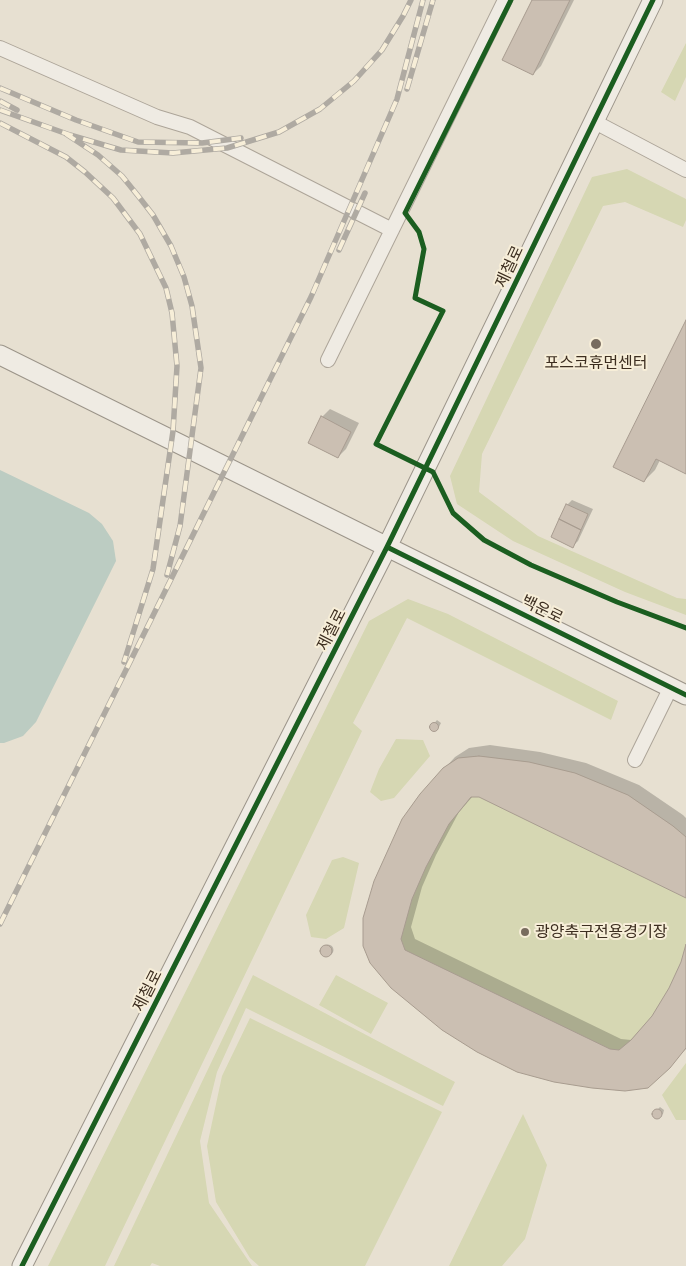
<!DOCTYPE html>
<html>
<head>
<meta charset="utf-8">
<style>
	body { margin:0 }
	canvas { display:block; background:#e7e0d1 }
</style>
</head>
<body>
<canvas width="686" height="1266"></canvas>
<script>
const context = document.querySelector('canvas').getContext('2d');
context.lineJoin = 'round';
function fill(path, color) { context.fillStyle = color; context.fill(path, 'evenodd'); }
const toPath = rows => new Path2D(rows.map(r => 'M' + r).join(''));
function stroke(path, color, width, dash) { context.strokeStyle = color; context.lineWidth = width; context.lineCap = dash ? 'butt' : 'round'; context.setLineDash(dash || []); context.stroke(path); }
function drawText(font, color, halo, rows, align = 'center') {
  context.font = font + ' "IBM Plex Serif","Noto Sans KR",serif'; context.lineWidth = 4; context.setLineDash([]); context.textBaseline = 'middle'; context.strokeStyle = halo; context.fillStyle = color; for (const [text, x, y, turn = 0] of rows) {
    context.save(); context.translate(x, y); context.rotate((+turn || 0) * Math.PI / 180); context.textAlign = isNaN(turn) ? turn : align; if (halo) context.strokeText(text, 0, 0); context.fillText(text, 0, 0); context.restore();
  }
}
fill(toPath([
	[686,43,686,77,675,101,661,92],
	[627,169,686,199,686,220,683,227,625,202,603,206,482,454,479,492,538,536,677,598,686,599,686,615,625,592,513,541,457,504,450,476,592,177],
	[408,599,448,614,618,701,611,720,407,618,353,723,362,731,105,1266,48,1266,200,963,369,621],
	[396,739,423,740,430,756,394,798,381,801,370,792,379,769],
	[479,756,529,762,575,773,628,795,673,826,686,837,686,1048,670,1068,648,1088,625,1091,592,1088,554,1082,517,1072,477,1052,442,1030,391,988,370,963,363,946,374,881,402,819,420,794,443,768,458,758],
	[343,857,359,863,344,928,326,939,311,937,306,915,332,860],
	[253,975,455,1082,443,1106,246,1008,217,1072,200,1141,209,1203,252,1266,160,1266,152,1263,150,1266,114,1266],
	[336,975,388,1003,371,1034,319,1005],
	[250,1018,442,1112,365,1266,259,1266,250,1258,216,1202,207,1146,222,1076],
	[686,1063,686,1120,676,1120,662,1095],
	[523,1114,547,1165,525,1239,502,1266,449,1266]
]), '#d6d7b3');
fill(toPath([
	[0,470,89,513,102,524,113,541,116,561,36,722,23,736,4,743,0,743]
]), '#bcccc2');
fill(toPath([
	[533,0,574,0,541,66,533,74],
	[686,323,686,473,660,460,655,470,644,481],
	[330,409,359,423,346,449,338,457,322,417],
	[572,500,593,509,578,541,573,546,567,505],
	[437,720,441,723,439,727,437,729,433,730,431,727],
	[490,745,540,752,586,763,639,785,683,815,686,818,686,896,480,796,473,796,459,812,436,855,422,887,411,927,415,939,621,1039,631,1040,653,1016,670,989,682,963,686,948,686,1049,647,1087,371,962,444,769,455,757,469,748],
	'322.5 950a5.5 5.5 0 1 1 11 0a5.5 5.5 0 1 1-11 0Z',
	[660,1107,664,1110,663,1114,658,1117,654,1116,653,1114]
]), '#0003');
const building = toPath([
	[532,0,570,0,533,75,502,60,532,0],
	[686,320,686,474,656,459,644,482,613,467,686,320],
	[321,416,351,432,338,458,308,443,321,416],
	[566,504,588,514,581,530,559,519,566,504],
	[559,519,581,530,573,548,551,537,559,519],
	'429.5 727a4.5 4.5 0 1 1 9 0a4.5 4.5 0 1 1-9 0Z',
	[479,756,529,762,575,773,628,795,673,826,686,837,686,898,479,797,471,797,449,824,426,867,412,899,401,939,405,950,610,1049,619,1050,631,1040,652,1016,669,988,681,962,686,944,686,1048,670,1068,648,1088,625,1091,592,1088,554,1082,517,1072,477,1052,442,1030,391,988,370,963,363,946,363,918,374,881,402,819,420,794,443,768,458,758,479,756],
	'320 951a6 6 0 1 1 12 0a6 6 0 1 1-12 0Z',
	'652 1114a5 5 0 1 1 10 0a5 5 0 1 1-10 0Z'
]);
fill(building, '#cbbfb2');
stroke(building, '#a89c90', 1);
const street = toPath([
	[0,48,157,117,190,127,392,230],
	[593,121,686,170],
	[328,360,505,0],
	[635,760,671,687]
]);
const secondary = toPath([
	[0,355,686,695],
	[22,1266,387,547,653,0]
]);
stroke(street, '#ada599', 16);
stroke(secondary, '#9c958a', 21);
stroke(street, '#efebe3', 14);
stroke(secondary, '#efebe3', 19);
const rail = toPath([
	[0,88,76,120,138,142,202,143,241,138],
	[407,89,433,0],
	[0,101,17,110],
	[0,110,70,135,121,150,173,153,227,148,279,132,320,109,354,81,382,50,403,16,411,0],
	[0,123,66,157,85,172,113,198,140,234,166,288,172,313,177,366,173,431,153,569,124,662],
	[66,134,98,155,122,176,139,197,153,215,171,246,184,277,192,306,201,368,180,526,167,575],
	[339,250,365,193],
	[0,924,311,297,397,99,423,0]
]);
stroke(rail, '#afaaa2', 5.5);
stroke(rail, '#f7eed8', 4, [11]);
stroke(toPath([
	[511,0,405,213,419,232,424,249,415,298,443,311,376,444,433,472,453,513,484,540,531,565,617,602,686,628],
	[387,547,686,695],
	[22,1266,387,547,653,0]
]), '#1b5e20', 5);
for (const [x, y, r, color] of [
	[596,344,6,"#786c5e"],
	[525,932,5,"#786c5e"]
]) { const dot = new Path2D(); dot.arc(x, y, r, 0, 2 * Math.PI); context.fillStyle = color; context.fill(dot); stroke(dot, '#f7eed8', 2); }
drawText('16px', '#3d2e20', '#f7eed8', [
	["제철로",510,267,-65],
	["백운로",542,610,26],
	["제철로",332,630,-63],
	["제철로",148,991,-63]
]);
drawText('16px', '#3d2e20', '#f7eed8', [
	["포스코휴먼센터",596,363],
	["광양축구전용경기장",535,932,"left"]
]);
</script>
</body>
</html>
